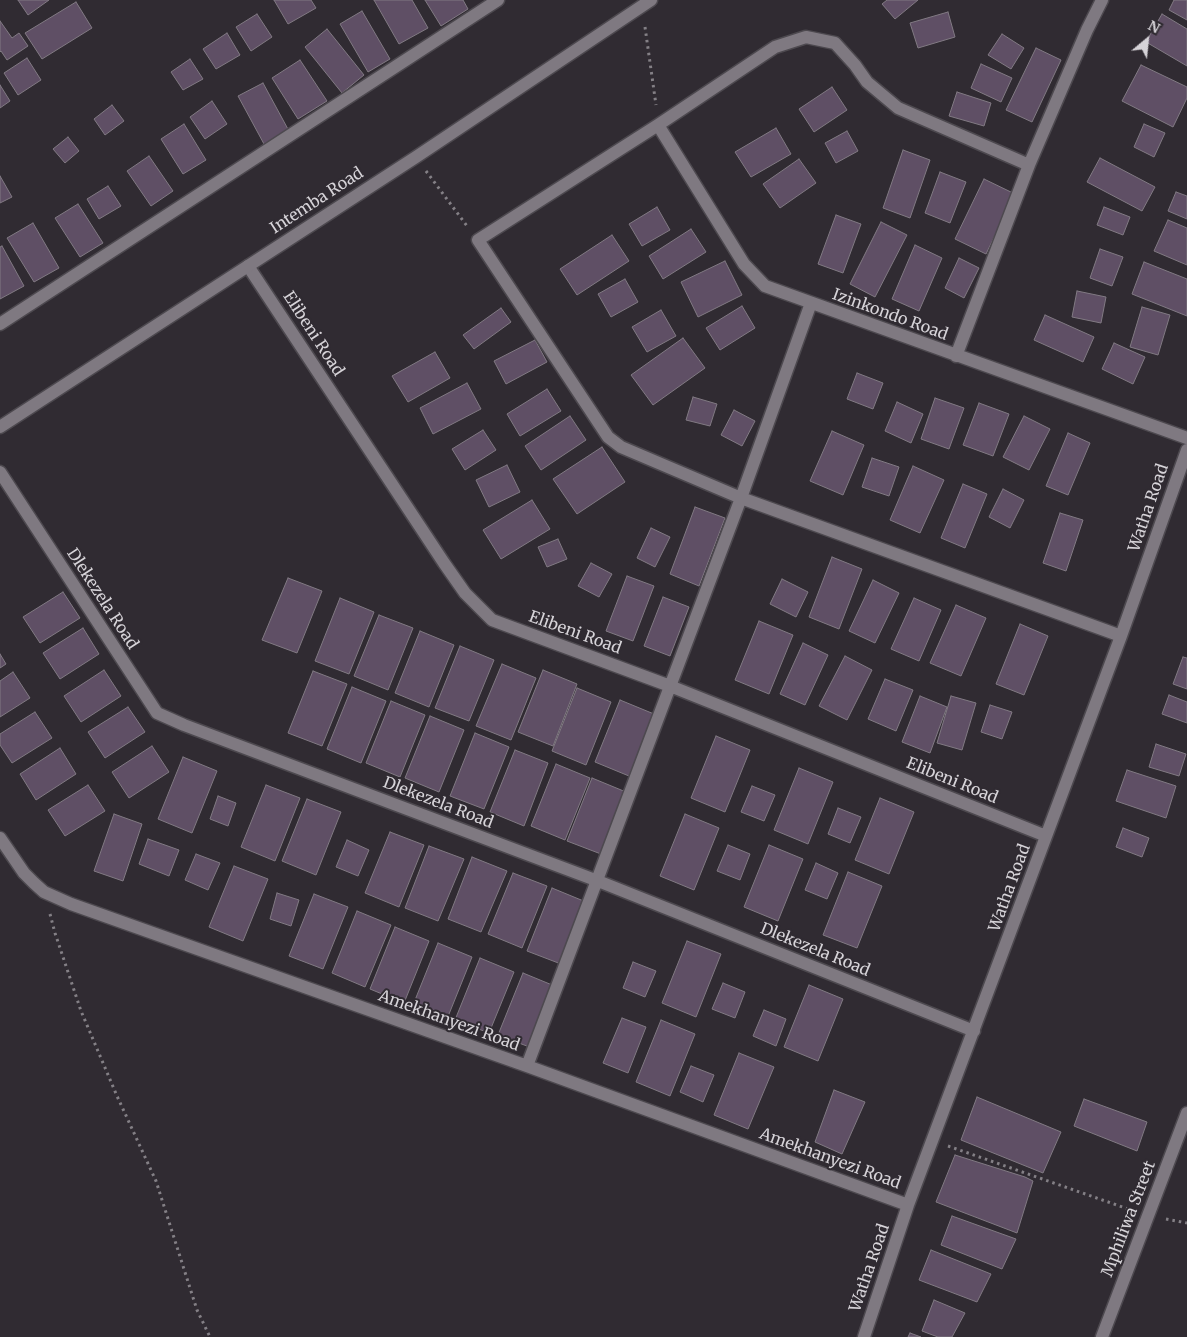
<!DOCTYPE html>
<html>
<head>
<meta charset="utf-8">
<style>
	body { margin:0 }
	#map { position:relative; width:1187px; height:1337px; overflow:hidden; background:#302b32; font-family:Merriweather,serif }
	canvas { display:block }
	.north { position:absolute; left:1122px; top:15px; width:50px; height:50px; -webkit-text-stroke:4px #302b32; paint-order:stroke; rotate:28deg; font-size:14px; font-weight:700; line-height:20px; text-align:center; color:#d6d3d8 }
	.north::after { content:''; display:block; margin:auto; width:18px; height:22px; background:#d6d3d8; clip-path:polygon(50% 0,100% 100%,50% 72%,0 100%) }
</style>
</head>
<body>
<div id="map">
<canvas width="1187" height="1337"></canvas>
<div class="north">N</div>
</div>
<script>
const context = document.querySelector('canvas').getContext('2d');
context.lineJoin = 'round';
function fill(path, color) { context.fillStyle = color; context.fill(path, 'evenodd'); }
const toPath = rows => new Path2D(rows.map(r => 'M' + r).join(''));
function stroke(path, color, width, dash) { context.strokeStyle = color; context.lineWidth = width; context.lineCap = dash ? 'butt' : 'round'; context.setLineDash(dash || []); context.stroke(path); }
function drawText(font, color, halo, rows, align = 'center') {
  context.font = font + ' Merriweather,serif'; context.lineWidth = 4; context.setLineDash([]); context.textBaseline = 'middle'; context.strokeStyle = halo; context.fillStyle = color; for (const [text, x, y, turn = 0] of rows) {
    context.save(); context.translate(x, y); context.rotate((+turn || 0) * Math.PI / 180); context.textAlign = isNaN(turn) ? turn : align; if (halo) context.strokeText(text, 0, 0); context.fillText(text, 0, 0); context.restore();
  }
}
const building = toPath([
	[18,0,49,0,28,15,18,0],
	[274,0,311,0,316,8,288,24,274,0],
	[374,0,412,0,428,28,399,44,374,0],
	[425,0,463,0,468,9,441,26,425,0],
	[887,0,918,0,895,19,882,4,887,0],
	[1174,0,1187,0,1187,20,1169,10,1174,0],
	[76,2,92,28,42,59,25,33,76,2],
	[362,11,390,59,368,72,340,24,362,11],
	[948,12,955,37,918,48,910,23,948,12],
	[257,14,272,37,251,51,236,27,257,14],
	[1162,14,1187,29,1187,66,1146,42,1162,14],
	[0,21,12,38,19,33,28,46,7,60,1,51,0,52,0,21],
	[327,29,364,75,342,93,305,47,327,29],
	[227,33,240,55,216,69,203,49,227,33],
	[1002,34,1024,48,1011,69,988,55,1002,34],
	[1036,48,1061,60,1032,122,1006,110,1036,48],
	[27,58,41,80,18,95,4,73,27,58],
	[190,59,203,79,183,90,171,72,190,59],
	[300,60,327,101,298,119,272,78,300,60],
	[981,64,1012,78,1001,102,971,88,981,64],
	[1141,65,1187,87,1187,98,1173,127,1122,101,1141,65],
	[263,83,289,131,264,144,238,96,263,83],
	[0,85,10,101,0,108,0,85],
	[832,87,847,110,814,132,799,109,832,87],
	[957,92,991,103,984,126,949,116,957,92],
	[212,101,227,124,205,139,190,117,212,101],
	[112,105,124,121,105,135,94,119,112,105],
	[184,124,206,160,183,174,161,139,184,124],
	[1144,124,1165,133,1154,157,1134,147,1144,124],
	[776,128,791,154,751,177,735,152,776,128],
	[847,131,858,151,836,163,825,143,847,131],
	[68,137,79,151,65,163,53,149,68,137],
	[903,150,930,160,910,218,883,208,903,150],
	[149,156,173,191,151,206,127,171,149,156],
	[1100,158,1155,187,1142,211,1087,182,1100,158],
	[799,159,816,183,780,208,763,184,799,159],
	[940,172,966,182,950,223,925,213,940,172],
	[0,176,12,197,0,203,0,176],
	[984,179,1015,194,986,254,955,239,984,179],
	[108,186,121,206,99,219,87,199,108,186],
	[1176,192,1187,196,1187,219,1168,211,1176,192],
	[78,204,103,243,80,257,55,218,78,204],
	[657,207,670,230,642,246,629,224,657,207],
	[1104,207,1130,217,1123,235,1097,225,1104,207],
	[836,215,861,224,843,273,818,264,836,215],
	[1168,220,1187,228,1187,265,1154,251,1168,220],
	[881,222,907,235,875,297,850,284,881,222],
	[33,223,59,268,34,282,7,238,33,223],
	[691,229,706,252,663,279,649,256,691,229],
	[612,235,629,261,577,295,560,269,612,235],
	[915,245,942,258,919,311,892,299,915,245],
	[2,246,24,286,0,299,0,247,2,246],
	[1100,249,1123,257,1112,286,1090,278,1100,249],
	[959,258,979,268,964,298,945,288,959,258],
	[725,261,742,295,698,317,681,282,725,261],
	[1144,262,1187,279,1187,316,1132,294,1144,262],
	[625,279,638,302,611,317,598,294,625,279],
	[1077,291,1106,297,1101,323,1072,317,1077,291],
	[742,306,755,328,720,350,706,328,742,306],
	[1142,307,1170,315,1158,355,1130,347,1142,307],
	[501,308,511,322,474,349,463,335,501,308],
	[661,310,676,336,647,352,632,327,661,310],
	[1045,315,1094,337,1083,362,1034,340,1045,315],
	[683,338,705,368,653,405,631,375,683,338],
	[535,340,547,362,506,384,494,361,535,340],
	[1114,343,1145,357,1133,384,1102,369,1114,343],
	[435,352,450,378,408,402,392,376,435,352],
	[857,373,883,383,873,409,847,399,857,373],
	[467,383,481,409,433,434,420,408,467,383],
	[547,389,561,411,520,436,507,414,547,389],
	[693,397,717,404,710,426,686,420,693,397],
	[935,398,964,408,949,449,921,439,935,398],
	[897,402,923,414,911,443,885,431,897,402],
	[979,403,1009,414,993,456,963,445,979,403],
	[734,410,755,421,742,446,721,435,734,410],
	[570,416,586,440,541,470,525,446,570,416],
	[1024,416,1050,429,1029,470,1003,457,1024,416],
	[483,430,496,450,465,470,452,449,483,430],
	[832,431,864,445,843,495,810,481,832,431],
	[1068,433,1090,443,1068,495,1046,486,1068,433],
	[602,447,625,482,577,514,553,479,602,447],
	[872,458,899,467,889,496,862,487,872,458],
	[507,465,520,492,489,507,476,480,507,465],
	[913,466,944,480,920,533,890,520,913,466],
	[963,484,987,494,965,548,941,538,963,484],
	[1003,489,1024,500,1010,528,989,517,1003,489],
	[532,500,550,529,501,559,483,530,532,500],
	[695,507,725,518,699,586,670,574,695,507],
	[1060,513,1083,520,1066,571,1043,563,1060,513],
	[651,528,670,537,655,567,637,558,651,528],
	[558,539,567,559,547,567,538,547,558,539],
	[832,557,862,569,839,629,809,617,832,557],
	[591,563,612,574,599,597,578,586,591,563],
	[627,576,654,586,633,641,606,631,627,576],
	[288,578,322,591,297,653,262,640,288,578],
	[782,579,808,592,796,617,770,604,782,579],
	[873,580,899,593,875,643,849,631,873,580],
	[63,592,80,618,40,643,23,617,63,592],
	[663,597,689,607,670,656,644,646,663,597],
	[340,598,374,612,349,674,315,661,340,598],
	[914,598,941,610,919,661,891,649,914,598],
	[956,605,986,618,961,676,930,663,956,605],
	[379,615,413,628,388,690,354,676,379,615],
	[759,621,793,635,769,694,735,680,759,621],
	[1020,624,1048,636,1024,695,996,684,1020,624],
	[83,628,99,654,60,679,43,653,83,628],
	[420,631,454,645,429,707,395,693,420,631],
	[803,643,828,655,805,705,780,694,803,643],
	[460,646,494,660,469,721,435,708,460,646],
	[0,654,6,664,0,668,0,654],
	[845,656,872,670,847,720,819,706,845,656],
	[1183,657,1187,658,1187,689,1173,684,1183,657],
	[502,664,536,678,511,740,476,726,502,664],
	[104,670,121,696,81,722,64,696,104,670],
	[543,670,577,684,553,746,518,732,543,670],
	[313,671,347,684,322,746,288,733,313,671],
	[13,672,30,698,0,717,0,681,13,672],
	[885,679,913,690,896,731,868,719,885,679],
	[352,687,386,701,361,763,327,749,352,687],
	[577,688,611,702,586,765,552,751,577,688],
	[1169,695,1187,702,1187,723,1162,714,1169,695],
	[920,696,947,707,930,753,902,742,920,696],
	[951,696,976,703,962,750,937,743,951,696],
	[620,700,654,714,629,776,595,762,620,700],
	[391,701,425,715,400,777,366,763,391,701],
	[990,705,1012,712,1002,739,981,732,990,705],
	[128,707,145,732,105,758,88,732,128,707],
	[35,712,52,738,12,763,0,745,0,734,35,712],
	[430,716,464,730,439,792,405,778,430,716],
	[475,733,509,747,484,809,450,796,475,733],
	[716,736,750,750,725,812,691,798,716,736],
	[1156,744,1186,754,1179,776,1149,767,1156,744],
	[152,746,169,772,129,798,112,772,152,746],
	[60,748,76,774,36,800,20,774,60,748],
	[515,750,548,763,524,826,490,812,515,750],
	[183,757,217,771,192,833,158,819,183,757],
	[556,764,590,778,565,840,531,826,556,764],
	[799,768,833,782,808,844,774,830,799,768],
	[1127,770,1176,786,1166,818,1116,801,1127,770],
	[592,778,626,792,601,854,567,841,592,778],
	[88,785,105,811,65,836,48,810,88,785],
	[266,785,300,798,275,861,241,847,266,785],
	[752,786,775,795,764,821,741,812,752,786],
	[218,796,236,803,228,826,210,819,218,796],
	[880,798,914,812,889,874,855,860,880,798],
	[307,799,341,812,316,875,282,861,307,799],
	[838,808,861,817,850,843,828,834,838,808],
	[114,814,142,824,123,881,94,871,114,814],
	[685,814,719,828,694,890,660,876,685,814],
	[1123,828,1149,838,1142,857,1116,847,1123,828],
	[390,832,424,845,399,907,365,893,390,832],
	[148,839,179,850,169,876,139,864,148,839],
	[347,840,369,850,358,876,336,867,347,840],
	[728,845,750,854,740,880,717,871,728,845],
	[769,845,803,859,778,921,744,907,769,845],
	[429,846,464,859,438,921,405,908,429,846],
	[196,854,220,863,208,890,185,880,196,854],
	[472,857,507,871,481,932,448,919,472,857],
	[816,863,838,873,827,899,805,890,816,863],
	[234,866,268,879,243,941,209,927,234,866],
	[848,872,882,886,857,948,823,935,848,872],
	[513,873,547,886,522,948,488,934,513,873],
	[552,888,586,902,561,964,527,951,552,888],
	[277,893,299,900,291,926,270,919,277,893],
	[314,894,348,907,323,969,289,956,314,894],
	[357,911,391,925,365,987,332,973,357,911],
	[395,927,429,941,404,1003,370,989,395,927],
	[687,941,721,954,696,1017,662,1003,687,941],
	[438,943,472,957,447,1019,413,1005,438,943],
	[480,958,514,972,489,1033,455,1020,480,958],
	[633,962,656,971,645,997,623,988,633,962],
	[523,973,557,987,532,1048,498,1035,523,973],
	[723,983,745,992,735,1018,712,1009,723,983],
	[809,985,843,999,818,1061,784,1047,809,985],
	[764,1010,786,1019,776,1046,753,1036,764,1010],
	[622,1018,646,1027,628,1073,603,1063,622,1018],
	[661,1020,695,1034,670,1096,636,1082,661,1020],
	[739,1053,774,1067,748,1129,714,1115,739,1053],
	[691,1066,714,1075,703,1102,680,1092,691,1066],
	[834,1090,865,1102,842,1154,815,1142,834,1090],
	[977,1097,1061,1132,1043,1173,961,1140,977,1097],
	[1084,1099,1147,1122,1137,1151,1074,1126,1084,1099],
	[955,1155,1025,1177,1033,1181,1017,1233,936,1202,955,1155],
	[952,1216,1016,1239,1002,1269,941,1245,952,1216],
	[931,1250,991,1274,977,1302,919,1280,931,1250],
	[934,1300,965,1313,952,1337,938,1337,922,1331,934,1300],
	[910,1333,921,1337,908,1337,910,1333]
]);
fill(building, '#5f4f65');
stroke(building, '#817a83', 1);
const minor = toPath([
	[658,125,744,264,765,286,1187,438],
	[1029,165,898,108,867,82,855,65,835,43,806,37,775,47,658,125,478,240,608,437,621,447,741,498,1121,636],
	[248,266,444,563,465,593,492,620,670,686,1046,836],
	[0,324,498,0],
	[956,356,1029,165,1087,30,1102,0],
	[0,472,157,713,184,725,598,881,974,1031],
	[0,838,24,873,34,883,44,892,71,904,527,1066,908,1205],
	[527,1066,741,498,811,303],
	[864,1337,908,1205,1121,636,1187,450],
	[1102,1337,1187,1113]
]);
const tertiary = toPath([
	[0,427,416,157,651,0]
]);
stroke(minor, '#4d494f', 15);
stroke(tertiary, '#4d494f', 15);
stroke(toPath([
	[645,27,656,105],
	[426,171,467,226],
	[50,914,55,933,81,1011,117,1096,156,1181,197,1310,210,1337],
	[948,1146,1131,1210],
	[1166,1219,1187,1223]
]), '#848086', 3, [2.5, 4]);
stroke(minor, '#7f7981', 12);
stroke(tertiary, '#7f7981', 12);
drawText('16px', '#d6d3d8', '#302b32', [
	["Intemba Road",317,201,-33],
	["Izinkondo Road",890,315,20],
	["Elibeni Road",313,334,57],
	["Watha Road",1149,508,-71],
	["Dlekezela Road",102,599,57],
	["Elibeni Road",575,633,20],
	["Elibeni Road",952,781,22],
	["Dlekezela Road",438,803,21],
	["Watha Road",1010,888,-70],
	["Dlekezela Road",815,950,22],
	["Amekhanyezi Road",449,1021,20],
	["Amekhanyezi Road",830,1159,20],
	["Mphiliwa Street",1129,1219,-69],
	["Watha Road",870,1268,-71]
]);
</script>
</body>
</html>
